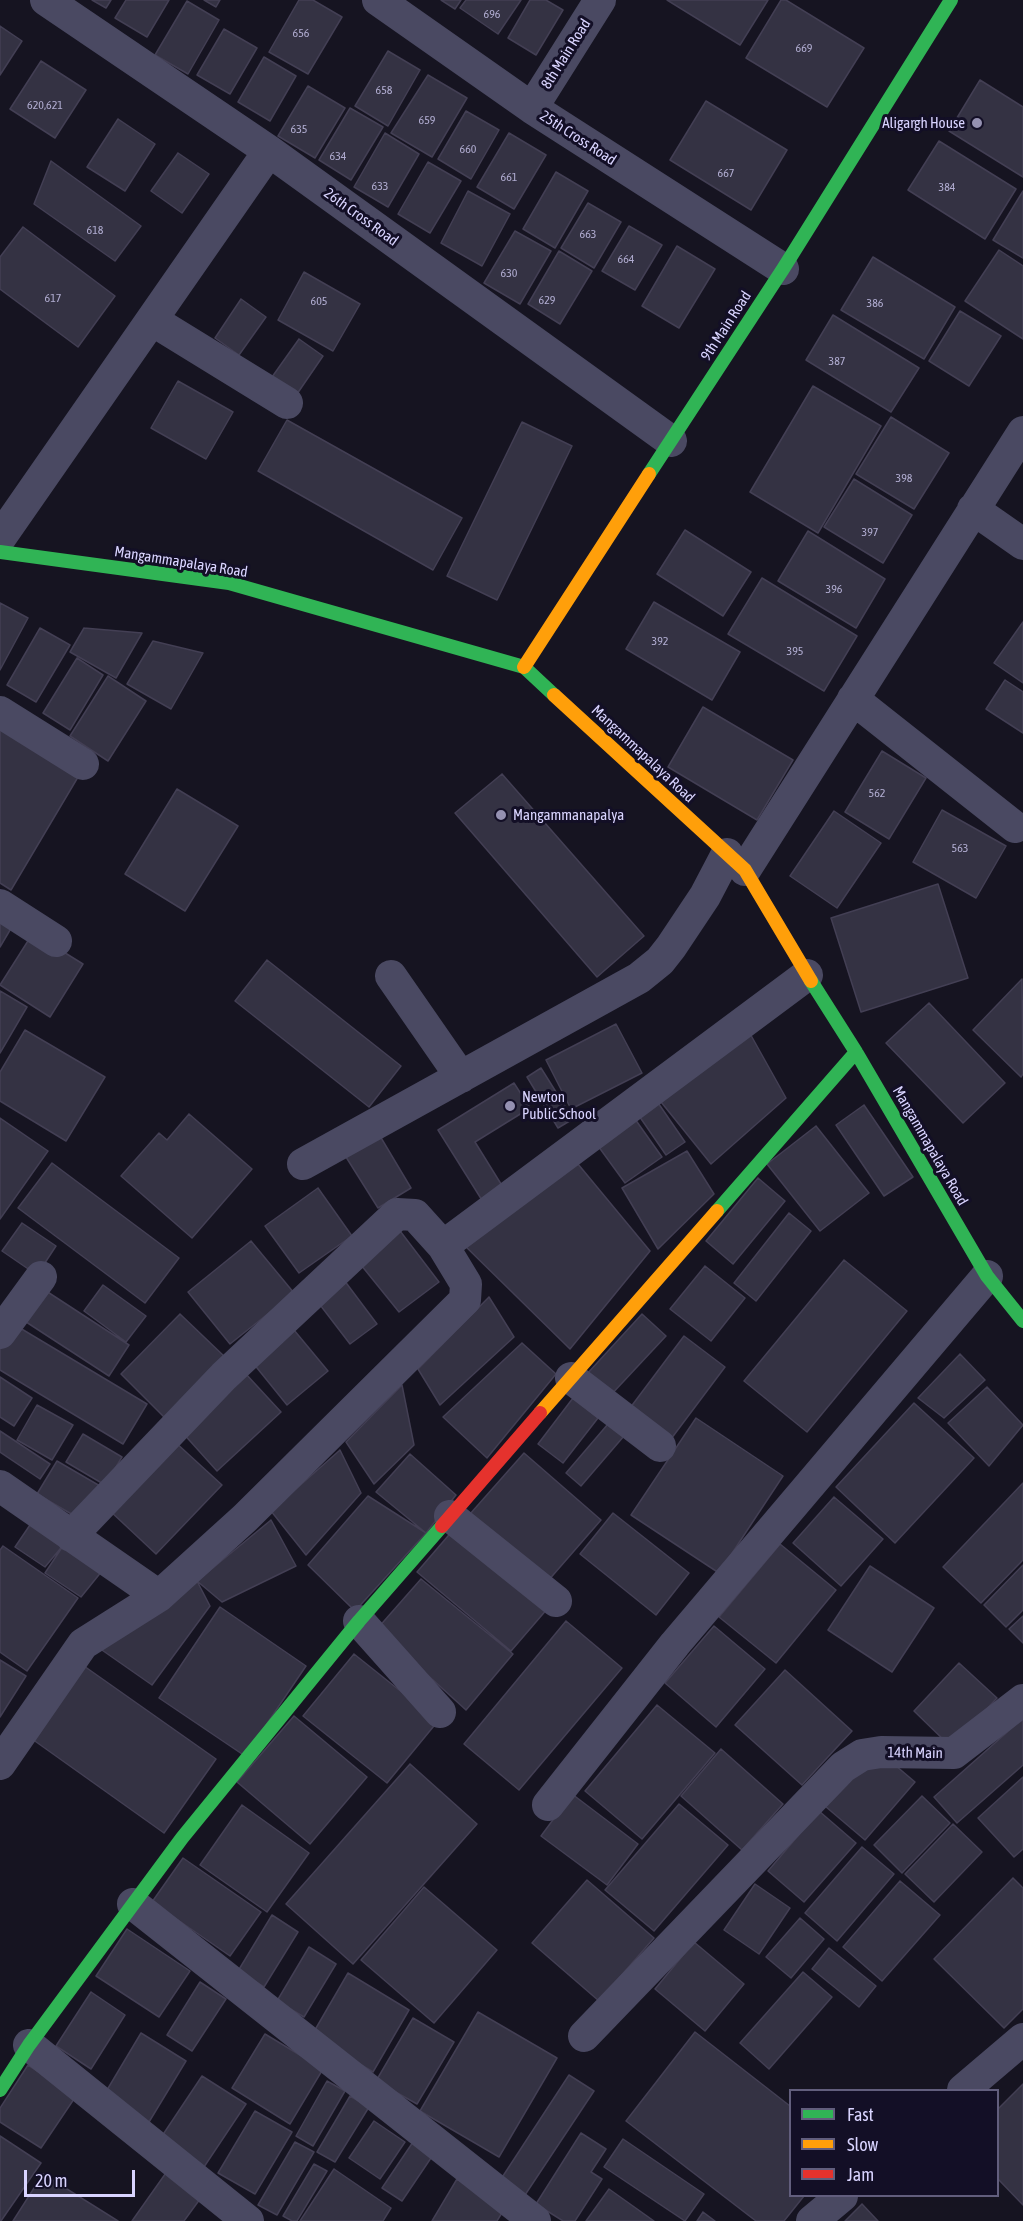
<!DOCTYPE html>
<html>
<head>
<meta charset="utf-8">
<style>
	body { margin:0 }
	#map { position:relative; width:1023px; height:2221px; overflow:hidden; background:#161421; font-family:"Asap Condensed",sans-serif }
	canvas { display:block }
	.legend { position:absolute; left:789px; top:2089px; width:210px; height:108px; box-sizing:border-box; background:#130f26; border:2px solid #625e7d; margin:0; padding:8px 10px; list-style:none; font-size:18px; color:#d9d4ff }
	.legend li { display:flex; align-items:center; gap:12px; height:30px }
	.legend b { width:30px; border:2px solid #625e7d }
	.scale { position:absolute; left:24px; top:2170px; width:111px; height:27px; box-sizing:border-box; border:3px solid #d9d4ff; border-top:0; padding-left:8px; font-size:18px; line-height:21px; white-space:nowrap; color:#d9d4ff; -webkit-text-stroke:4px #130f26; paint-order:stroke }
</style>
</head>
<body>
<div id="map">
<canvas width="1023" height="2221"></canvas>
<ul class="legend">
<li><b style="height:8px;background:#30b455"></b>Fast</li>
<li><b style="height:8px;background:#ff9f0a"></b>Slow</li>
<li><b style="height:8px;background:#e5322d"></b>Jam</li>
</ul>
<div class="scale">20 m</div>
</div>
<script>
const context = document.querySelector('canvas').getContext('2d');
context.lineJoin = 'round';
function fill(path, color) { context.fillStyle = color; context.fill(path, 'evenodd'); }
const toPath = rows => new Path2D(rows.map(r => 'M' + r).join(''));
function stroke(path, color, width, dash) { context.strokeStyle = color; context.lineWidth = width; context.lineCap = dash ? 'butt' : 'round'; context.setLineDash(dash || []); context.stroke(path); }
function drawText(font, color, halo, rows, align = 'center') {
  context.font = font + ' "Asap Condensed",sans-serif'; context.lineWidth = 6; context.setLineDash([]); context.textBaseline = 'middle'; context.strokeStyle = halo; context.fillStyle = color; for (const [text, x, y, turn = 0] of rows) {
    context.save(); context.translate(x, y); context.rotate((+turn || 0) * Math.PI / 180); context.textAlign = isNaN(turn) ? turn : align; if (halo) context.strokeText(text, 0, 0); context.fillText(text, 0, 0); context.restore();
  }
}
const building = toPath([
	[92,0,111,0,106,8,92,0],
	[126,0,169,0,147,37,115,18,126,0],
	[204,0,220,0,216,7,204,0],
	[299,0,313,0,342,17,308,74,269,52,299,0],
	[441,0,461,0,455,9,441,0],
	[466,0,521,0,498,34,460,8,466,0],
	[530,0,546,0,563,10,536,55,508,38,530,0],
	[667,0,768,0,740,45,667,0],
	[781,0,786,0,864,48,827,107,746,58,781,0],
	[187,1,219,20,188,74,155,55,187,1],
	[0,26,22,41,0,75,0,26],
	[224,29,257,48,230,94,197,75,224,29],
	[388,51,420,70,388,126,355,106,388,51],
	[264,57,296,76,270,121,238,102,264,57],
	[41,61,86,90,55,138,10,109,41,61],
	[428,75,467,98,432,157,391,133,428,75],
	[980,80,1023,107,1023,177,949,131,980,80],
	[308,86,345,108,315,158,278,136,308,86],
	[706,101,787,150,751,210,670,160,706,101],
	[350,108,383,127,351,180,319,160,350,108],
	[466,111,499,130,471,179,438,159,466,111],
	[118,119,155,144,125,191,87,167,118,119],
	[385,133,419,154,388,207,354,187,385,133],
	[509,133,546,155,514,209,477,187,509,133],
	[939,141,1016,189,985,239,908,190,939,141],
	[178,153,209,174,182,213,151,191,178,153],
	[51,161,141,226,115,261,34,204,51,161],
	[428,162,461,181,430,233,398,214,428,162],
	[556,172,588,191,555,248,523,229,556,172],
	[468,191,510,214,482,266,441,243,468,191],
	[1023,191,1023,258,993,240,1023,191],
	[588,203,621,222,594,268,561,248,588,203],
	[629,226,662,245,635,290,602,271,629,226],
	[23,227,115,296,78,347,0,289,0,257,23,227],
	[515,231,551,251,520,304,484,283,515,231],
	[677,246,715,269,679,328,642,306,677,246],
	[999,250,1023,266,1023,339,965,301,999,250],
	[559,251,592,271,560,324,528,304,559,251],
	[873,257,955,307,924,359,841,310,873,257],
	[304,272,360,304,333,351,278,320,304,272],
	[241,299,266,317,239,355,215,338,241,299],
	[960,311,1001,336,969,386,929,361,960,311],
	[833,315,919,368,891,412,806,360,833,315],
	[299,339,323,356,297,394,272,377,299,339],
	[178,381,233,412,206,459,151,428,178,381],
	[813,386,881,426,818,533,750,492,813,386],
	[891,417,949,453,914,509,856,474,891,417],
	[287,420,462,518,433,570,258,471,287,420],
	[522,422,572,446,497,600,447,576,522,422],
	[854,479,912,515,883,563,824,527,854,479],
	[685,530,751,572,723,616,657,574,685,530],
	[808,531,885,579,856,628,778,581,808,531],
	[762,578,857,636,824,691,728,634,762,578],
	[654,602,740,652,712,700,626,649,654,602],
	[0,603,28,618,0,670,0,603],
	[1023,622,1023,683,994,663,1023,622],
	[40,628,70,645,36,702,7,685,40,628],
	[84,628,142,633,116,678,70,652,84,628],
	[153,641,203,653,171,709,127,684,153,641],
	[77,658,103,675,70,730,43,713,77,658],
	[108,676,146,701,108,761,70,736,108,676],
	[1005,680,1023,692,1023,733,986,709,1005,680],
	[703,707,793,760,757,820,668,767,703,707],
	[0,723,81,772,11,890,0,883,0,723],
	[882,751,926,778,889,839,845,812,882,751],
	[502,774,644,936,597,977,455,813,502,774],
	[177,789,238,826,185,911,125,874,177,789],
	[942,810,1006,846,976,898,913,862,942,810],
	[834,811,881,843,837,908,790,876,834,811],
	[938,884,968,978,861,1012,831,918,938,884],
	[0,911,16,920,0,947,0,911],
	[33,933,83,964,50,1017,0,985,33,933],
	[267,960,401,1066,369,1107,235,1001,267,960],
	[1022,979,1023,1074,1021,1077,973,1030,1022,979],
	[0,991,27,1007,0,1053,0,991],
	[929,1003,1005,1083,963,1123,886,1043,929,1003],
	[616,1024,642,1073,571,1109,546,1060,616,1024],
	[25,1030,105,1077,66,1141,0,1101,0,1072,25,1030],
	[748,1030,786,1098,711,1164,657,1097,748,1030],
	[541,1068,573,1119,558,1128,527,1077,541,1068],
	[514,1083,530,1108,475,1142,506,1192,485,1205,438,1130,514,1083],
	[654,1097,685,1142,666,1155,635,1110,654,1097],
	[864,1105,913,1177,884,1196,836,1125,864,1105],
	[630,1112,662,1157,625,1183,593,1139,630,1112],
	[189,1114,252,1169,192,1238,121,1176,159,1133,167,1140,189,1114],
	[0,1118,48,1151,0,1219,0,1118],
	[816,1126,869,1193,820,1231,767,1164,816,1126],
	[380,1136,411,1188,378,1208,346,1157,380,1136],
	[687,1151,714,1194,658,1249,622,1188,687,1151],
	[573,1158,650,1251,570,1349,460,1241,573,1158],
	[52,1163,179,1258,145,1303,18,1208,52,1163],
	[758,1178,785,1201,733,1264,706,1241,758,1178],
	[318,1188,352,1236,299,1273,265,1226,318,1188],
	[789,1213,811,1231,756,1301,734,1283,789,1213],
	[22,1223,56,1246,37,1275,2,1251,22,1223],
	[394,1223,439,1282,399,1312,361,1265,394,1223],
	[251,1241,294,1293,230,1344,188,1292,251,1241],
	[844,1260,907,1311,807,1432,744,1381,844,1260],
	[705,1266,745,1298,711,1341,670,1309,705,1266],
	[341,1276,377,1324,350,1344,314,1297,341,1276],
	[103,1285,146,1316,126,1342,84,1311,103,1285],
	[40,1287,129,1345,109,1376,20,1318,40,1287],
	[489,1297,514,1337,440,1405,418,1369,489,1297],
	[180,1314,226,1358,166,1419,121,1374,180,1314],
	[642,1314,666,1336,609,1397,586,1375,642,1314],
	[15,1325,147,1404,123,1444,0,1370,0,1349,15,1325],
	[294,1330,328,1371,287,1405,253,1363,294,1330],
	[684,1336,725,1367,665,1447,624,1416,684,1336],
	[522,1343,556,1374,487,1458,443,1417,522,1343],
	[960,1354,985,1380,944,1418,918,1398,960,1354],
	[245,1373,281,1412,217,1471,181,1431,245,1373],
	[0,1377,32,1398,14,1426,0,1417,0,1377],
	[402,1385,414,1445,374,1484,346,1442,402,1385],
	[987,1387,1023,1425,989,1466,948,1423,987,1387],
	[573,1398,598,1418,563,1463,538,1444,573,1398],
	[914,1403,974,1458,895,1543,836,1487,914,1403],
	[37,1405,73,1425,52,1460,17,1440,37,1405],
	[696,1418,783,1476,719,1573,631,1515,696,1418],
	[608,1424,624,1436,581,1486,566,1473,608,1424],
	[0,1431,50,1464,40,1479,0,1452,0,1431],
	[83,1434,122,1457,105,1485,66,1462,83,1434],
	[174,1441,222,1485,156,1554,109,1510,174,1441],
	[340,1450,361,1493,306,1555,271,1511,340,1450],
	[524,1453,601,1520,547,1582,470,1514,524,1453],
	[410,1454,456,1495,426,1533,376,1492,410,1454],
	[57,1461,100,1486,80,1519,37,1494,57,1461],
	[1023,1483,1023,1560,981,1603,943,1567,1023,1483],
	[368,1496,426,1533,355,1611,308,1565,368,1496],
	[834,1497,883,1539,841,1586,793,1543,834,1497],
	[613,1513,689,1573,656,1615,580,1554,613,1513],
	[271,1520,296,1566,222,1602,197,1581,271,1520],
	[32,1522,65,1543,45,1567,15,1547,32,1522],
	[454,1529,548,1608,511,1651,417,1572,454,1529],
	[65,1543,102,1571,81,1597,45,1573,65,1543],
	[780,1544,836,1590,776,1663,719,1617,780,1544],
	[3,1546,78,1598,27,1671,0,1652,0,1550,3,1546],
	[1023,1565,1023,1610,1006,1627,984,1605,1023,1565],
	[870,1566,934,1608,892,1672,828,1630,870,1566],
	[421,1579,513,1654,466,1710,377,1629,421,1579],
	[197,1581,210,1606,152,1685,99,1648,197,1581],
	[220,1607,306,1666,245,1756,159,1698,220,1607],
	[1023,1616,1023,1643,1009,1629,1023,1616],
	[566,1621,622,1668,519,1790,464,1744,566,1621],
	[714,1626,765,1669,716,1727,665,1683,714,1626],
	[354,1654,438,1721,387,1783,303,1716,354,1654],
	[0,1660,26,1676,0,1717,0,1660],
	[959,1663,997,1698,951,1747,914,1711,959,1663],
	[84,1666,216,1759,164,1833,32,1739,84,1666],
	[785,1670,852,1731,802,1785,735,1725,785,1670],
	[657,1705,715,1753,642,1839,585,1791,657,1705],
	[294,1716,367,1777,310,1844,237,1782,294,1716],
	[1023,1718,1023,1765,957,1823,934,1797,1023,1718],
	[869,1743,915,1782,865,1840,819,1801,869,1743],
	[721,1749,783,1804,742,1850,681,1796,721,1749],
	[410,1764,477,1824,353,1964,286,1904,410,1764],
	[1023,1777,1023,1849,1014,1857,978,1818,1023,1777],
	[572,1794,638,1844,607,1885,541,1836,572,1794],
	[922,1796,950,1823,902,1873,874,1845,922,1796],
	[679,1804,728,1845,654,1931,605,1890,679,1804],
	[242,1805,309,1853,267,1912,200,1865,242,1805],
	[819,1811,856,1843,804,1902,768,1871,819,1811],
	[953,1824,982,1852,934,1902,905,1874,953,1824],
	[862,1847,894,1874,837,1941,805,1913,862,1847],
	[183,1858,261,1912,230,1956,152,1902,183,1858],
	[1013,1878,1023,1888,1023,2009,1004,2028,934,1959,1013,1878],
	[587,1880,654,1938,599,2001,532,1943,587,1880],
	[900,1881,940,1915,882,1981,843,1947,900,1881],
	[755,1884,790,1908,759,1954,724,1930,755,1884],
	[424,1887,497,1950,434,2023,361,1960,424,1887],
	[272,1915,298,1932,264,1987,238,1971,272,1915],
	[800,1918,824,1939,791,1978,766,1957,800,1918],
	[127,1929,190,1971,159,2017,96,1976,127,1929],
	[694,1942,744,1984,705,2031,655,1989,694,1942],
	[309,1947,336,1964,304,2017,277,2001,309,1947],
	[829,1948,876,1986,859,2007,812,1969,829,1948],
	[803,1972,832,1997,769,2069,740,2043,803,1972],
	[348,1973,409,2010,373,2072,312,2035,348,1973],
	[200,1982,226,1999,192,2051,167,2035,200,1982],
	[91,1992,125,2015,91,2069,56,2046,91,1992],
	[478,2012,557,2058,499,2157,420,2111,478,2012],
	[413,2018,454,2042,417,2104,376,2081,413,2018],
	[695,2032,790,2106,790,2196,804,2196,784,2221,756,2221,626,2121,695,2032],
	[141,2033,186,2061,149,2122,104,2095,141,2033],
	[265,2034,323,2069,290,2124,232,2088,265,2034],
	[28,2065,76,2096,41,2148,0,2122,0,2108,28,2065],
	[569,2075,594,2091,525,2195,501,2179,569,2075],
	[202,2076,246,2104,202,2170,158,2142,202,2076],
	[327,2081,345,2091,313,2146,296,2136,327,2081],
	[1023,2084,1023,2205,998,2179,998,2109,1023,2084],
	[350,2096,369,2107,335,2162,317,2152,350,2096],
	[255,2111,292,2132,255,2194,218,2173,255,2111],
	[374,2121,405,2142,380,2179,349,2158,374,2121],
	[581,2133,606,2149,591,2172,602,2179,575,2221,563,2221,536,2204,581,2133],
	[0,2136,41,2163,1,2221,0,2221,0,2136],
	[623,2139,704,2194,685,2221,604,2167,623,2139],
	[295,2142,314,2152,277,2215,258,2205,295,2142],
	[413,2142,433,2155,402,2201,382,2188,413,2142],
	[314,2164,327,2171,297,2221,292,2221,283,2216,314,2164],
	[334,2169,391,2208,383,2221,300,2221,334,2169],
	[168,2170,203,2195,184,2221,132,2221,168,2170],
	[43,2174,118,2221,13,2221,43,2174],
	[457,2179,505,2208,497,2221,432,2221,457,2179],
	[609,2189,654,2221,586,2221,609,2189],
	[862,2204,878,2221,845,2221,862,2204],
	[703,2212,715,2221,697,2221,703,2212]
]);
fill(building, '#343243');
stroke(building, '#433f54', 1.5);
stroke(toPath([
	[46,0,269,151,671,441],
	[378,0,532,108,783,269],
	[532,108,600,0],
	[152,320,287,403],
	[973,509,1023,544],
	[0,538,269,151],
	[853,699,1015,827],
	[0,712,83,764],
	[745,870,1023,432],
	[0,905,56,941],
	[391,976,461,1077],
	[303,1164,639,978,660,961,671,947,705,896,727,854],
	[0,1333,41,1277],
	[571,1378,660,1446],
	[0,1486,159,1596],
	[450,1516,556,1601],
	[71,1536,224,1376,397,1214,415,1215,443,1246],
	[359,1621,440,1712],
	[0,1764,83,1644,159,1596,245,1518,465,1300,466,1284,443,1246,807,975],
	[548,1805,675,1644,987,1276],
	[133,1904,535,2221],
	[584,2036,843,1767,862,1755,881,1752,954,1753,1023,1700],
	[29,2045,248,2221],
	[963,2090,1023,2039],
	[812,2221,842,2196]
]), '#4a4962', 32);
stroke(toPath([
	[649,474,783,269,951,0],
	[0,552,229,583,524,667,554,695],
	[811,981,856,1052,987,1276,1023,1321],
	[717,1211,856,1052],
	[0,2090,29,2045,182,1838,359,1621,442,1526]
]), '#30b455', 14);
stroke(toPath([
	[524,667,649,474],
	[554,695,745,870,811,981],
	[540,1413,717,1211]
]), '#ff9f0a', 14);
stroke(toPath([
	[442,1526,540,1413]
]), '#e5322d', 14);
for (const [x, y, r, color] of [
	[977,123,6,"#9591b1"],
	[501,815,6,"#9591b1"],
	[510,1106,6,"#9591b1"]
]) { const dot = new Path2D(); dot.arc(x, y, r, 0, 2 * Math.PI); context.fillStyle = color; context.fill(dot); stroke(dot, '#130f26', 2); }
drawText('12px', '#b0acd0', null, [
	["696",492,14],
	["656",301,33],
	["669",804,48],
	["658",384,90],
	["620,621",45,105],
	["659",427,120],
	["635",299,129],
	["660",468,149],
	["634",338,156],
	["667",726,173],
	["661",509,177],
	["633",380,186],
	["384",947,187],
	["618",95,230],
	["663",588,234],
	["664",626,259],
	["630",509,273],
	["617",53,298],
	["629",547,300],
	["605",319,301],
	["386",875,303],
	["387",837,361],
	["398",904,478],
	["397",870,532],
	["396",834,589],
	["392",660,641],
	["395",795,651],
	["562",877,793],
	["563",960,848]
]);
drawText('15px', '#d9d4ff', '#130f26', [
	["8th Main Road",566,54,-58],
	["25th Cross Road",578,138,33],
	["26th Cross Road",361,217,36],
	["9th Main Road",726,326,-57],
	["Mangammapalaya Road",181,562,9],
	["Mangammapalaya Road",643,754,43],
	["Mangammapalaya Road",930,1146,60],
	["14th Main",915,1753,1]
]);
drawText('15px', '#d9d4ff', '#130f26', [
	["Aligargh House",965,123,"right"],
	["Mangammanapalya",513,815],
	["Newton",522,1097],
	["Public School",522,1114]
], 'left');
</script>
</body>
</html>
